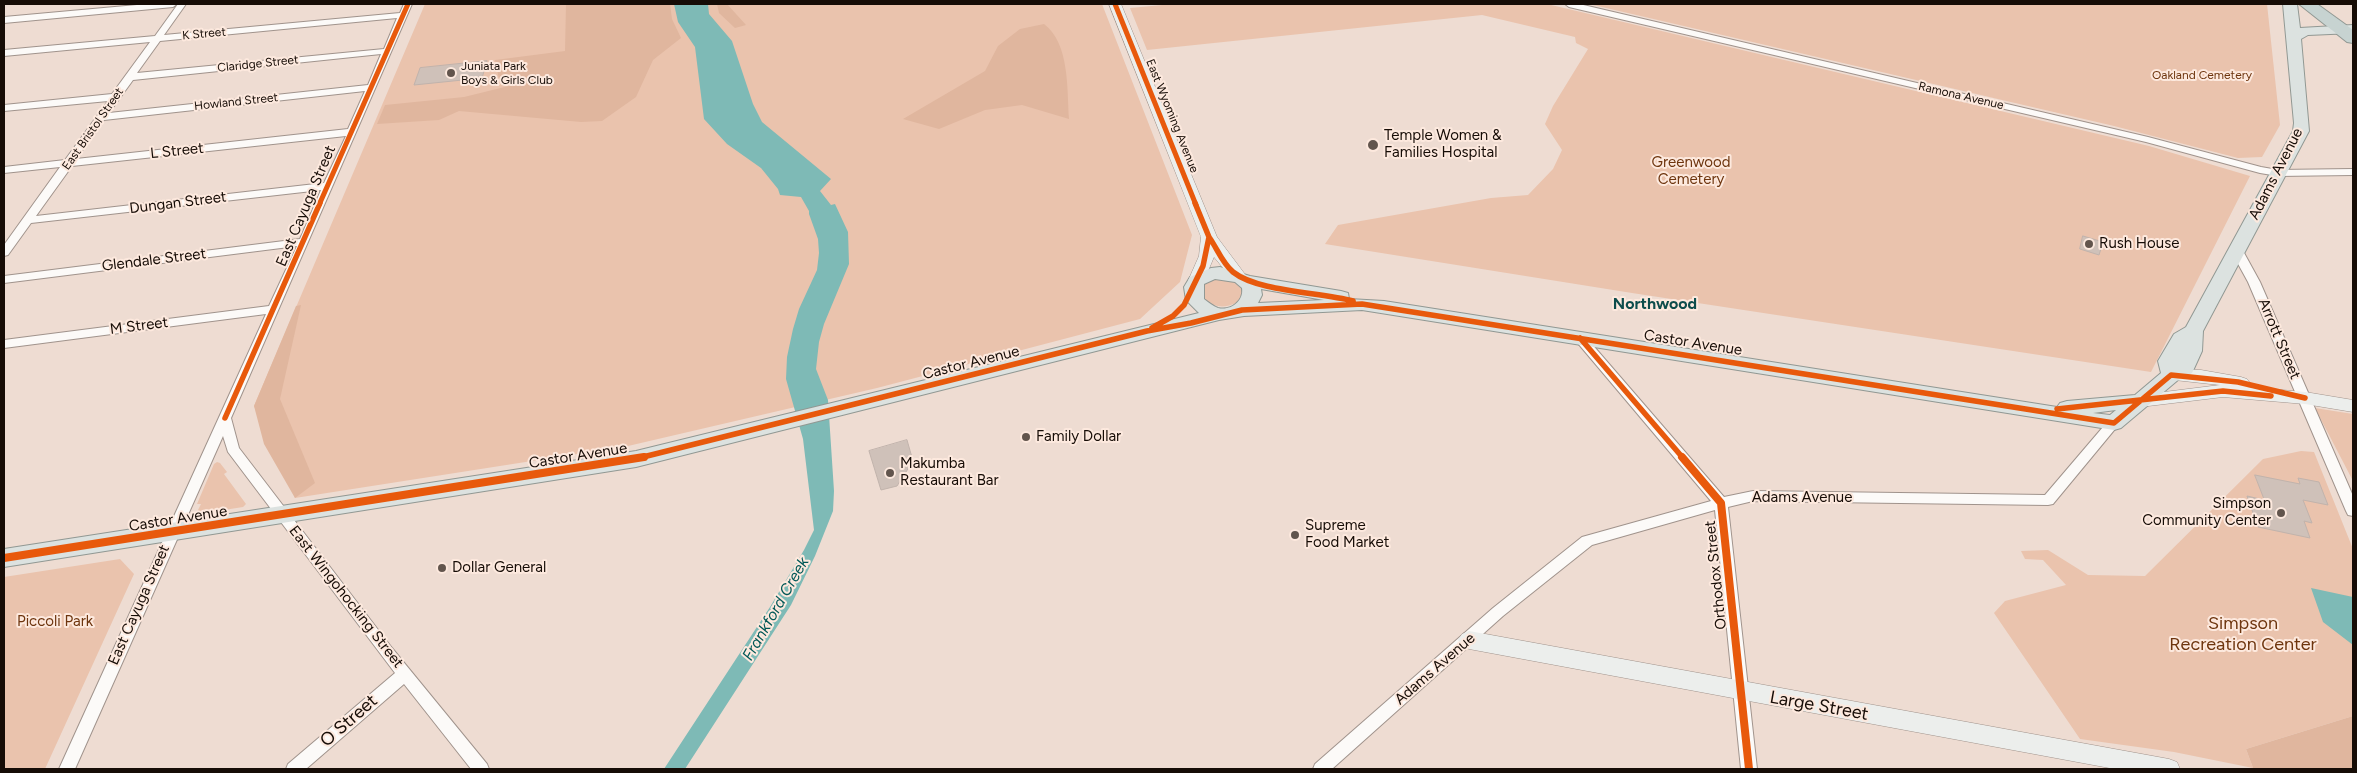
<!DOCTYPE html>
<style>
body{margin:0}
#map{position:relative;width:2357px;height:773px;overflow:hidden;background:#eedcd2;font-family:Figtree,sans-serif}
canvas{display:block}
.frame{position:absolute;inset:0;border:5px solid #160c06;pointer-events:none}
</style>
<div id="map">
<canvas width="2357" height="773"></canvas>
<div class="frame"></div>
</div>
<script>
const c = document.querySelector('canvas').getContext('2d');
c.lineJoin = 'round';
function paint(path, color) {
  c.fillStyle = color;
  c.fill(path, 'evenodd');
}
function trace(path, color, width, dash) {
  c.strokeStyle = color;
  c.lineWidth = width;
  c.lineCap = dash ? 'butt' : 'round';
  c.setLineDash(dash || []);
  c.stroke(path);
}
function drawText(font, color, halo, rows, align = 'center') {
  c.font = font + ' Figtree,sans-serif';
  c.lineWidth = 4;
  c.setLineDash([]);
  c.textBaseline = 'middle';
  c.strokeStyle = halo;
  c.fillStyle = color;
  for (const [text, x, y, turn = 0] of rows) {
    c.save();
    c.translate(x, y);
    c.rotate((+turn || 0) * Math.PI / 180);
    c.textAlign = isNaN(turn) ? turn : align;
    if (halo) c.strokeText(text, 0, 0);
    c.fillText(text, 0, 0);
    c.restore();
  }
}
const green = new Path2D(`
 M425 4H1102L1192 235 1180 282 1140 319 877 388 628 446 295 498 254 406Z
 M1173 4H1547L2149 146 2250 176 2151 372 1632 293 1325 244 1338 225 1491 198 1528 195 1553 169 1562 150 1545 124 1553 106 1588 49 1576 43 1575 37 1482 15 1147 50 1130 8Z
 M1589 4H2267L2280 125 2262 157 2238 158 2114 126Z
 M1219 278 1234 280 1244 288V297C1232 308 1218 310 1204 300L1202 286 1206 282Z
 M2315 408 2353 414V481Z
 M2301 451 2314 452 2353 549V716L2246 749 2253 768 2174 752 2080 739 1994 613 2005 601 2066 585 2043 560 2025 559 2021 551 2048 550 2088 575 2145 576 2263 459Z
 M217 462 220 463 227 472 224 474 246 504 243 507 205 513 197 512 201 504H197L214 464Z
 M120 559 134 574 45 769H4V577Z`);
const forest = new Path2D(`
 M566 4H670L672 19 681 38 653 60 636 97 602 121 581 122 459 111 439 120 377 124 385 105 464 97 521 83 499 79 495 60 565 51Z
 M717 4H727L746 25 735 28 719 13Z
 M1044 24C1070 43 1067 91 1069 119L1022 105 985 110 939 129 903 119 985 71 998 46 1020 29Z
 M301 305 280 399 315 483 295 498 264 444 254 406 296 306Z
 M2353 716V769L2253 768 2246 749Z`);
const water = new Path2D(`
 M674 4H708L709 14 732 41 753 104 762 122 831 179 820 191 831 205 835 204 848 232 849 264 824 324 819 342 816 369 828 400 834 491 833 511 815 556 791 605 685 769H664L770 607 804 550 814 530 803 439 786 379 787 357 793 329 799 309 817 270 819 253 818 239 809 214V211L801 197 780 195 778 189 761 168 727 144 704 119 695 47 678 22Z
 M2311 588 2353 597V645L2323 622Z`);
const building = new Path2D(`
 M487 61 482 78 414 85 420 68Z
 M2083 236 2103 242 2099 255 2080 249Z
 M907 440 913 461 897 486 881 490 869 451Z
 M2255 475 2300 484 2298 478 2319 482 2328 505 2303 500 2312 523 2304 521 2310 538 2258 527 2247 496 2264 500Z`);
const street = new Path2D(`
 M148 4H177L173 7 4 23V17Z
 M178 4H186L164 35 400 13 404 4H412L231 418 239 448 392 648 487 764 489 769H471L404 684 306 769H286L288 764 395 673 228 452 223 436 75 769H59L266 314 4 348V340L269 306 297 246 4 283V276L300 239 321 190 31 223 8 255 4 256V245L60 167 4 173V167L65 160 108 101 4 111V105L112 94 150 42 4 56V50L155 36ZM397 18 384 49 137 73 160 41ZM381 54 368 85 109 113 133 80ZM365 91 348 129 76 159 104 120ZM346 136 324 183 36 216 72 166Z
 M1565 4H1579L2148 137 2261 167 2278 170 2353 169V175L2278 176 2260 173 2146 142 1569 7Z
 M2237 248 2243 251 2260 282 2353 496V516L2348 515 2346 511 2248 282 2231 251Z
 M1580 334 1584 335 1724 497 1753 491 2045 495 2109 420 2114 418 2120 423 2053 504 2048 505 1753 501 1728 507 1757 769H1741L1715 510 1592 545 1503 616 1332 769H1313L1315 764 1493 608 1582 537 1711 501 1576 341 1574 338 1576 335Z`);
const secondary = new Path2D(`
 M1109 4H1121L1217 237 1247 277 1245 280H1233L1214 257 1202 285H1190L1188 281 1199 256 1201 237Z
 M2171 369 2201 370 2241 377 2247 379 2250 383 2247 387 2305 392 2353 400V412L2305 404 2223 397 2140 407 2134 405 2131 401 2134 397 2140 395 2220 385 2165 379 2162 375 2165 371Z
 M1469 631 2169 759 2177 762 2180 769H2115L1469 649 1462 646 1458 640 1462 634Z`);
const primary = new Path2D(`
 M2283 4H2297L2300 28 2353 25V33L2308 35 2301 39 2309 131 2203 331 2202 351 2192 373 2178 380 2121 428 2114 430 1362 310 1244 316 1219 320 636 467 4 567V549L636 451 1199 313 1186 300 1184 287 1190 277 1211 268 1220 267 1250 276 1341 291 1348 293 1349 299 1384 301 2057 407 2060 403 2067 401 2135 395 2161 373 2158 361 2174 334 2186 327 2293 131 2294 123ZM1215 279 1235 282 1242 288C1244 301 1231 311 1218 308 1213 306 1208 302 1204 299V284ZM1261 289 1324 300 1258 303 1262 295ZM2116 410 2110 415 2093 413Z`);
const highway = new Path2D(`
 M2299 4H2317L2353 30V43L2347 42Z`);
const cyclewayFar2 = new Path2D(`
 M1115 4 1196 205
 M319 205 408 4`);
const cyclewayFar1 = new Path2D(`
 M1209 237C1217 248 1222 263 1233 272 1258 292 1321 292 1353 301
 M1152 328 1173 316 1184 305 1203 266 1209 237 1195 203
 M1580 338 1683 458
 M2057 409 2223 391 2271 396
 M225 418 320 203
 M639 458 1147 331 1191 323 1242 310 1362 304 2114 423 2171 375 2238 382 2305 398`);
const cycleway = new Path2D(`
 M1682 457 1721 503 1749 769
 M4 558 644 457`);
const markers = [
 [451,73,5,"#62554d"],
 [1373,145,6,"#62554d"],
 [2089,244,5,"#62554d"],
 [1026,437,5,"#62554d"],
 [890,473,5,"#62554d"],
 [2281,513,5,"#62554d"],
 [1295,535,5,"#62554d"],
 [442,568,5,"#62554d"]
];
const farStreetnames = [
 ["K Street",204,34,-5],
 ["Claridge Street",258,64,-6],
 ["Ramona Avenue",1961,96,13],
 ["Howland Street",236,102,-6],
 ["East Wyoming Avenue",1172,116,68],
 ["East Bristol Street",93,129,-55]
];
const farPoinames = [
 ["Juniata Park",461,66],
 ["Boys & Girls Club",461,80]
];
const farParknames = [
 ["Oakland Cemetery",2202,75]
];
const poiNames = [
 ["Temple Women &",1384,136],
 ["Families Hospital",1384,153],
 ["Rush House",2099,244],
 ["Family Dollar",1036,437],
 ["Makumba",900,464],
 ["Restaurant Bar",900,481],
 ["Simpson",2271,504,"right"],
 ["Community Center",2271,521,"right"],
 ["Supreme",1305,526],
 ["Food Market",1305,543],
 ["Dollar General",452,568]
];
const streetNames = [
 ["L Street",177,151,-6],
 ["Adams Avenue",2276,174,-63],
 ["Dungan Street",178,203,-7],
 ["East Cayuga Street",306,206,-67],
 ["Glendale Street",154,260,-7],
 ["M Street",139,326,-7],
 ["Arrott Street",2279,339,67],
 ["Castor Avenue",1693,343,9],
 ["Castor Avenue",971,363,-14],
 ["Castor Avenue",578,456,-9],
 ["Adams Avenue",1802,498],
 ["Castor Avenue",178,519,-9],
 ["Orthodox Street",1716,575,-96],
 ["East Wingohocking Street",346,597,52],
 ["East Cayuga Street",139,605,-66],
 ["Adams Avenue",1435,669,-41]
];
const parkNames = [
 ["Greenwood",1691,163],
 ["Cemetery",1691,180],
 ["Piccoli Park",55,622]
];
const neighbourhoodNames = [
 ["Northwood",1655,304]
];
const waterNames = [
 ["Frankford Creek",776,609,-60]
];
const nearParknames = [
 ["Simpson",2243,624],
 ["Recreation Center",2243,645]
];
const nearStreetnames = [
 ["Large Street",1819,706,10],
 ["O Street",349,721,-41]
];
paint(green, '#eac3ad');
paint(forest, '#e0b69e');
paint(water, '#7ebab6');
paint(building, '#cfc1b9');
trace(building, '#c1b3ac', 1);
trace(street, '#a0938c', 2);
trace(secondary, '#a0938c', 1);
trace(primary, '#919893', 2);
trace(highway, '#919893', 2);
paint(street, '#fcfaf8');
paint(secondary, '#eceeec');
paint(primary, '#dce2e0');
paint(highway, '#c7d3d1');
trace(cyclewayFar2, '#e8590c', 5);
trace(cyclewayFar1, '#e8590c', 5.5);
trace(cycleway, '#e8590c', 8);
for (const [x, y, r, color] of markers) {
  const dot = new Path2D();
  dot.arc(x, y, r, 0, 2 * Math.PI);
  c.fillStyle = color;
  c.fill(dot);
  trace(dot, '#fde9de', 2);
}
drawText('12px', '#160c06', '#fde9de', farStreetnames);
drawText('12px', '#160c06', '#fde9de', farPoinames, 'left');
drawText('12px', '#6e350e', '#fde9de', farParknames);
drawText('15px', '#160c06', '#fde9de', poiNames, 'left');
drawText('15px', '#160c06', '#fde9de', streetNames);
drawText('15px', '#6e350e', '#fde9de', parkNames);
drawText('bold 16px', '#0e4d4c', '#fde9de', neighbourhoodNames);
drawText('italic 16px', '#005857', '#fde9de', waterNames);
drawText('18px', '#6e350e', '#fde9de', nearParknames);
drawText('18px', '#160c06', '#fde9de', nearStreetnames);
</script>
